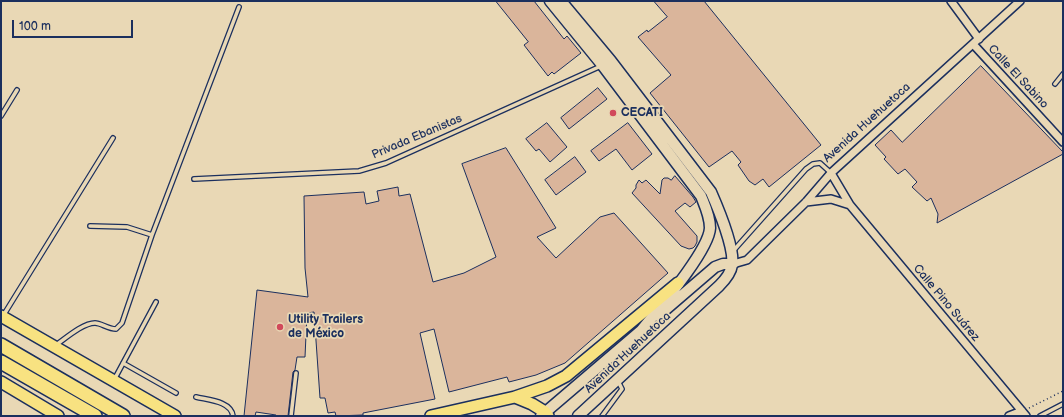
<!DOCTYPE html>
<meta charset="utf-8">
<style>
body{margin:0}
#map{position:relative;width:1064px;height:417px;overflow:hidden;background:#e9d8b5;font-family:"Balsamiq Sans",sans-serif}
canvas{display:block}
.frame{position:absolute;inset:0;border:2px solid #1b2f5e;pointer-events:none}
.scale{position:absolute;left:12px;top:20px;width:121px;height:18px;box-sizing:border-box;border:2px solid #1b2f5e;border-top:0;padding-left:5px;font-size:12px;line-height:14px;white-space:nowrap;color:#1b2f5e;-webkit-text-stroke:3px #e9d8b5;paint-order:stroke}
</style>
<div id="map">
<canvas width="1064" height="417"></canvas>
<div class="frame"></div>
<div class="scale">100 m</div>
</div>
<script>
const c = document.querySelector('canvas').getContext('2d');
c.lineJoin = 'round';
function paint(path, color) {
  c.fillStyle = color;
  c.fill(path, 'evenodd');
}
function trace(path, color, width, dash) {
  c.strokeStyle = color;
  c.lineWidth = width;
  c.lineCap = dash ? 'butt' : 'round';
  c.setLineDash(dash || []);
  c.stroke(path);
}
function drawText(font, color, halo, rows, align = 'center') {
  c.font = font + ' "Balsamiq Sans",sans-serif';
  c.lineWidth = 3.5;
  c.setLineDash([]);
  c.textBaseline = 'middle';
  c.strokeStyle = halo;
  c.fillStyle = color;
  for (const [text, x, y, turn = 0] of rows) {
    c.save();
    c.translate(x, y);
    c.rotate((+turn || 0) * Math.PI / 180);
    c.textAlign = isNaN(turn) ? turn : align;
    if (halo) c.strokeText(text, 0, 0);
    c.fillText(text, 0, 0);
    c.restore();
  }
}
const building = new Path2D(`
 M496 1H534L564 39 567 36 581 53 554 74 552 72 548 76 524 45 528 42Z
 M654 1H704L821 145 769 187 763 179 755 185 749 181 738 165 741 162 732 151 709 167 650 93 671 75 638 37 647 30 648 32 667 17Z
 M981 66 1063 152V154L937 223 938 214 931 198 927 201 912 187 917 182 905 169 898 174 884 159 886 157 875 145 891 130 902 142Z
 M598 88 607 99 569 129 561 118Z
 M547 123 567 147 550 162 539 149 536 151 526 139Z
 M628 123 652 154 632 170 616 149 599 161 591 151Z
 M506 148 556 228 537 237 556 258 600 217 614 213 668 273 565 363 536 375 509 382 507 377 449 392 434 329 420 333 435 399 363 413V415L336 416 335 412 328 413 325 398H320L314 312 307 313 305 357H297L295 370 293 372 288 416H276V415L256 412 255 416H244L257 290 308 297 305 268 304 196 364 192 366 204 379 201 377 191 398 187 399 196 410 194 433 282 464 273 496 257 462 164Z
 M575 157 586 172 556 195 545 180Z
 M675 176 693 197 696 202 690 207 685 203 675 211 697 236V242L695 246 693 248 689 249 681 246 632 193 636 188V185L639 180 642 183 646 180 660 194 662 180 664 178H668L671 180Z`);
const path = new Path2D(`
 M1029 408 1063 391`);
const lane = new Path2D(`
 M1055 84 1063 74
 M1 116 17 90
 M194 179 359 171 386 163 601 66
 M90 226 127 227 152 235
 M734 250 806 169 813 164 820 163 831 173
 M3 316 113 138
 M56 345C66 338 83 323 95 323 101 323 108 329 116 329L122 323 152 235 239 7
 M123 363 176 393
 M114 380 156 302
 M196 397C208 400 231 401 233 416
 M291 416 296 373
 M602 416 622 389 618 381
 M1040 416 1063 404`);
const street = new Path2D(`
 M951 1 979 39
 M973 44 1063 142
 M831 173 850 205 1026 416
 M806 202 831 199 850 205
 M733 264 747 260 806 202 831 173 1020 1
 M1009 416 1022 411`);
const secondary = new Path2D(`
 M550 1 603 66 701 196C705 206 710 216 710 228 709 251 656 312 640 332
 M561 1 611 61 711 192C718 208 735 249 732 265 731 273 725 280 719 286L578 416
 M658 316 715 267 723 264H733
 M541 416 644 328`);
const primary = new Path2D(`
 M1 316 175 416
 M1 382 58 416
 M515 397 547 386 566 376 678 283
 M431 416 515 397 532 404 545 412 548 416`);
const highway = new Path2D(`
 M1 345 123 416
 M1 362 95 416`);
const markers = [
 [613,113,4,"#d1495b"],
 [280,327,4,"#d1495b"]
];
const streetNames = [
 ["Calle El Sabino",1018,77,47],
 ["Avenida Huehuetoca",867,123,-42],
 ["Privada Ebanistas",417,137,-23],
 ["Calle Pino Suárez",946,303,50],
 ["Avenida Huehuetoca",628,353,-43]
];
const poiNames = [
 ["CECATI",621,113],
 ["Utility Trailers",288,320],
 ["de México",288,334]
];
paint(building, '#dab59b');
trace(building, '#1b2f5e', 1);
trace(lane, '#1b2f5e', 6);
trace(street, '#1b2f5e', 10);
trace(secondary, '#1b2f5e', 13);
trace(primary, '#1b2f5e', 14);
trace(highway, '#1b2f5e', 16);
trace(path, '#1b2f5e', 1.5, [1, 3]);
trace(lane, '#e9d8b5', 3.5);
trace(street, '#e9d8b5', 7);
trace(secondary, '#e9d8b5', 10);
trace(primary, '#f8e281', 11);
trace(highway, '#f8e281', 13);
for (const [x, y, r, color] of markers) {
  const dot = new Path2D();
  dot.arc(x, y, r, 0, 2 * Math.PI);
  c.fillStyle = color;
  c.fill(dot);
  trace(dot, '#e9d8b5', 1.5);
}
drawText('12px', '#1b2f5e', '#e9d8b5', streetNames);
drawText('bold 12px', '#1b2f5e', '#e9d8b5', poiNames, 'left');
</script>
